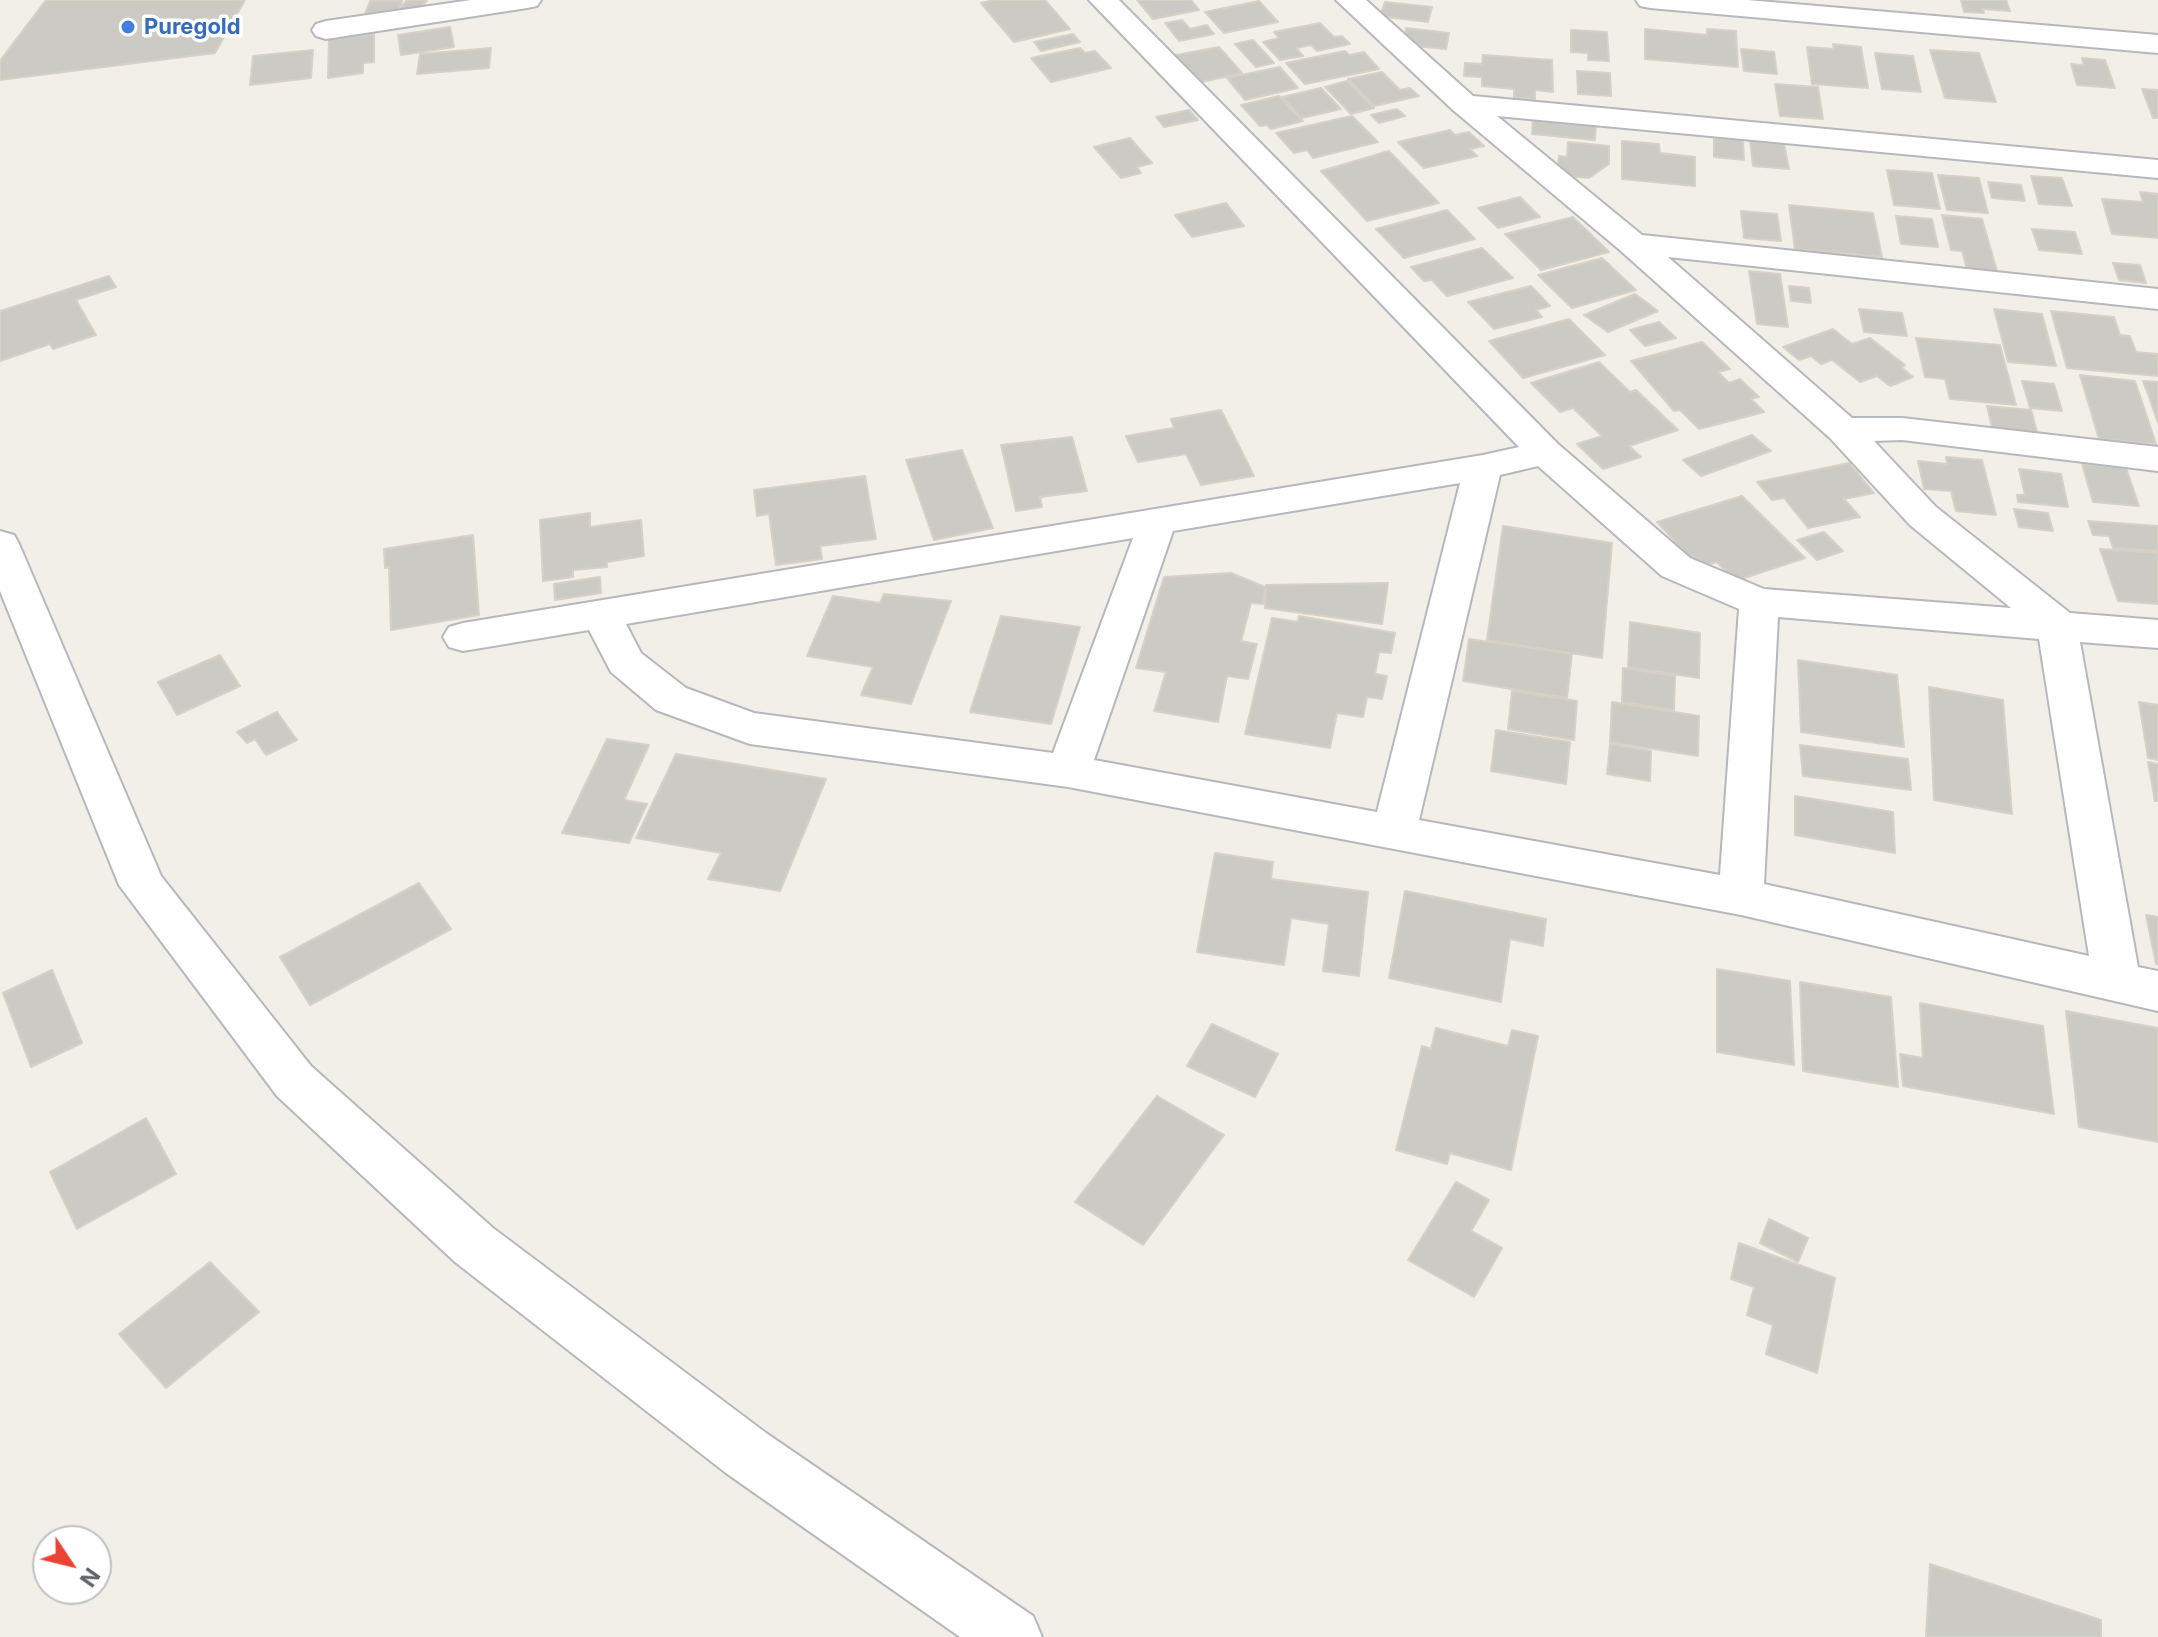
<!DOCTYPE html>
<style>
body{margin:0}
#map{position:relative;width:2158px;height:1637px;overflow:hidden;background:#f1efe8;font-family:Inter,sans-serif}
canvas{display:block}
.north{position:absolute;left:32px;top:1525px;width:80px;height:80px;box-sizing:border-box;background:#fff;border:2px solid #bfc1c3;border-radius:50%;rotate:125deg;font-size:22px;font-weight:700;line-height:32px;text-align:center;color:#5f6368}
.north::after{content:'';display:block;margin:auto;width:28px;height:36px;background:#ea4335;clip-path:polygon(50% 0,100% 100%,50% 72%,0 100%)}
</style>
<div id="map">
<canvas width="2158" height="1637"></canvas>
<div class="north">N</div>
</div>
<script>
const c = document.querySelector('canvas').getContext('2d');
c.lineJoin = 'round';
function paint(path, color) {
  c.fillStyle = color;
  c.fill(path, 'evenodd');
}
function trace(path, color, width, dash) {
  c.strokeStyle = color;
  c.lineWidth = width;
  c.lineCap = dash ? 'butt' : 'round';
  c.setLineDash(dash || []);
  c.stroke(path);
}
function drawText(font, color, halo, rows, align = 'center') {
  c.font = font + ' Inter,sans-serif';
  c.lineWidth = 7;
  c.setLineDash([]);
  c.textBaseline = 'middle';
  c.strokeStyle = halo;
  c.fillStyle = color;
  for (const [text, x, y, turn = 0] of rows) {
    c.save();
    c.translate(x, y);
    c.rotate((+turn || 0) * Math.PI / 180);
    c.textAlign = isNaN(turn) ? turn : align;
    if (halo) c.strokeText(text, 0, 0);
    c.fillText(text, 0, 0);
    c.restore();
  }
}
const building = new Path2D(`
 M46 0H245L215 53 0 80V61Z
 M407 0H427L418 11 399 9Z
 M994 0H1045L1070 29 1014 42 981 3Z
 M1137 0H1191L1199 10 1153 19Z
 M1961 0H2006L2010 11 1983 9 1984 13 1964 12Z
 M370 1H402L397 13 365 14Z
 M1259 1 1278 22 1224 33 1205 12Z
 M1385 2 1432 7 1428 22 1380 16Z
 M1182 20 1190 29 1207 25 1214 34 1179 41 1165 23Z
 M1320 23 1334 37 1342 36 1350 44 1317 51 1311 45 1296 48 1303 56 1280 60 1263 42 1279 38 1274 32Z
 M450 27 454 47 401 55 398 35Z
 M1406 28 1449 33 1446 49 1403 45Z
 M1645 29 1707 35V29L1736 31 1738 67 1645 59Z
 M1571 30 1607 32 1609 61 1588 60V53L1571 52Z
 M374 34V62L363 63V73L328 78 329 39Z
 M1073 34 1080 42 1041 51 1034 42Z
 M1253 40 1274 63 1256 67 1235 44Z
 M1833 44 1861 47 1868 88 1812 84 1807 47 1834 49Z
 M1219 47 1242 73 1193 84 1171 56Z
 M491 48 489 68 417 74 420 54Z
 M1080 48 1085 53 1095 51 1111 68 1051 82 1031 58Z
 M1741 49 1774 52 1777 74 1744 71Z
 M313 50 311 78 250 85 253 56Z
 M1930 50 1979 53 1996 102 1945 98Z
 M1345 51 1349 55 1364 52 1379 69 1305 84 1286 63Z
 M1875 53 1913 56 1921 92 1882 89Z
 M1483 55 1552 60 1553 92 1535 90V99L1514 98V89L1482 86V77L1464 76 1465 63 1482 64Z
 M2082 58 2105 60 2115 88 2077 85 2071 64 2084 65Z
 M1280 67 1298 88 1245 100 1227 78Z
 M1577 71 1610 73 1611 96 1578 94Z
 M1382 72 1400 90 1410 88 1419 96 1374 106 1348 79Z
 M1347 81 1374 108 1351 114 1325 87Z
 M1775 84 1818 87 1823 119 1780 116Z
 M1321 88 1341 109 1302 118 1282 97Z
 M2142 89 2158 90V118H2153Z
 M1279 96 1303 121 1271 129 1267 125 1260 126 1241 105Z
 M1397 109 1405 116 1379 123 1371 115Z
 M1189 110 1198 120 1164 127 1156 117Z
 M1352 116 1378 142 1313 158 1307 150 1294 153 1276 133Z
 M1533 118 1596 124 1595 140 1532 134Z
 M1450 130 1455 135 1469 132 1484 146 1470 149 1477 156 1424 168 1398 142Z
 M1130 138 1152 163 1137 167 1141 173 1121 178 1094 147Z
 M1714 138 1743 140 1744 160 1714 157Z
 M1622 141 1659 144 1660 153 1695 157V186L1622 179Z
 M1750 141 1784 144 1789 169 1753 166Z
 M1568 142 1609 146V164L1589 178 1557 175 1559 156 1567 157Z
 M1389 151 1439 203 1367 221 1321 171Z
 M1887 170 1932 173 1940 209 1894 205Z
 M1938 175 1979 178 1988 213 1947 210Z
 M2031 176 2062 178 2072 206 2039 204Z
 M1988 182 2021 185 2025 201 1992 198Z
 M2140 192 2158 194V238L2112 234 2102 199 2143 202Z
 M1520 197 1540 217 1498 228 1478 208Z
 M1226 203 1244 226 1192 237 1175 215Z
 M1789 205 1873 213 1882 257 1795 249Z
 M1447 210 1475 239 1404 258 1376 229Z
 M1741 211 1777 214 1781 241 1744 238Z
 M1942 215 1982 219 1997 271 1967 269 1962 251 1951 250Z
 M1896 216 1932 219 1938 247 1901 244Z
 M1573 217 1609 252 1541 270 1505 234Z
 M2032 229 2075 232 2082 254 2039 250Z
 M1482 248 1513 278 1447 296 1432 280 1424 281 1411 267Z
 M1602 258 1636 290 1572 308 1538 275Z
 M2113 263 2140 265 2146 283 2119 280Z
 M1749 271 1780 274 1788 327 1757 324Z
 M109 276 116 287 76 300 96 335 53 349 50 344 0 361V311Z
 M1531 286 1550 306 1536 310 1542 317 1494 329 1468 302Z
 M1789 286 1809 288 1811 303 1791 301Z
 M1635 294 1658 311 1608 332 1584 315Z
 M1859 309 1902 313 1907 336 1864 332Z
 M1994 309 2042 314 2056 366 2008 362Z
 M2051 311 2114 317 2120 335 2130 336 2136 352 2158 354V376L2067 368Z
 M1569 319 1605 355 1523 378 1489 341Z
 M1659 322 1676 338 1645 346 1630 330Z
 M1833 329 1852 344 1870 338 1905 365 1901 367 1913 377 1890 386 1877 376 1860 382 1832 360 1821 364 1811 356 1799 360 1783 347Z
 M1916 338 2000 345 2016 405 1950 399 1945 379 1925 377Z
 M1702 342 1730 369 1718 372 1729 383 1740 379 1759 397 1751 399 1764 412 1699 429 1680 410 1674 411 1631 361Z
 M1599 362 1630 392 1636 390 1678 430 1629 446 1641 457 1603 469 1577 444 1602 436 1573 408 1560 412 1531 383Z
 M2080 375 2135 381 2156 444 2099 439Z
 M2022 381 2054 384 2062 411 2030 408Z
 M2143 381 2158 382V423L2148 394Z
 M1987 406 2031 410 2038 436 1993 432Z
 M1221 410 1254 476 1201 485 1186 454 1138 462 1126 436 1174 428 1171 419Z
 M1752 435 1771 451 1701 476 1683 460Z
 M1072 437 1087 491 1040 497 1042 507 1016 511 1001 445Z
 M962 450 993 528 934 540 906 460Z
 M1946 457 1982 460 1996 515 1956 511 1951 491 1924 489 1918 461 1947 464Z
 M1849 463 1874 493 1844 499 1860 517 1808 528 1784 498 1772 500 1757 482Z
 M2082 464 2126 468 2139 506 2093 502Z
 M2019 469 2061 474 2068 507 2018 502 2017 495H2025Z
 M865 476 876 539 820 546 822 559 776 565 769 514 757 516 754 490Z
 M1742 496 1805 558 1735 581 1717 562 1699 567 1657 522Z
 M2014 509 2048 513 2053 531 2019 527Z
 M590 513V527L641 520 644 556 607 562V567L573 570V577L543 581 540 520Z
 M2088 521 2158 526V551L2113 548 2109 536 2093 535Z
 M1503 526 1612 543 1602 658 1487 640Z
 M1824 532 1843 551 1817 560 1797 540Z
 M473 535 479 615 391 630 389 567 385 568 384 549Z
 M2100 549 2158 553V604L2118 601Z
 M1231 573 1265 587 1263 604 1251 603 1241 641 1257 644 1248 679 1227 676 1218 722 1154 711 1166 672 1136 668 1164 577Z
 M600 577 601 593 555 600 554 584Z
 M1388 583 1382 624 1265 608 1266 585Z
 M884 594 951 601 911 704 861 695 873 667 807 656 833 596 880 603Z
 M1001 616 1080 627 1051 724 970 712Z
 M1299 616 1395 633 1391 653 1379 652 1375 674 1387 676 1382 699 1367 697 1363 717 1337 713 1330 748 1245 734 1272 618 1298 622Z
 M1630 622 1700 633 1699 678 1628 667Z
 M1469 639 1572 654 1567 698 1463 681Z
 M220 655 240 686 177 715 158 682Z
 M1798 660 1897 675 1904 747 1801 732Z
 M1623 668 1675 676 1674 710 1622 702Z
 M1929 687 2003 700 2012 814 1934 800Z
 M1512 691 1577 701 1574 740 1508 729Z
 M1612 702 1699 716 1698 756 1610 742Z
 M2139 702 2158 705V760L2148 758Z
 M277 712 297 740 266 755 255 739 247 743 237 732Z
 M1496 730 1570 742 1566 784 1491 771Z
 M607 739 649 745 624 800 647 804 629 843 562 833Z
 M1610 744 1651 751 1650 781 1607 774Z
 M1800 745 1908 759 1911 790 1803 776Z
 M676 754 826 779 780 891 708 879 721 853 636 838Z
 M2148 762 2158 764V801H2155Z
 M1795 796 1893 812 1895 853 1795 835Z
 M1215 853 1273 862 1271 879 1368 892 1359 976 1323 971 1329 924 1291 918 1284 965 1197 952Z
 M419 883 451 929 310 1005 280 957Z
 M1405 891 1546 919 1543 946 1510 939 1501 1002 1389 978Z
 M2146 915 2158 917V964H2156Z
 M1717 969 1790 981 1794 1065 1717 1052Z
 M52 970 82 1043 31 1067 3 993Z
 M1800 982 1891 997 1898 1087 1803 1071Z
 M1920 1003 2043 1026 2054 1114 1903 1086 1900 1054 1923 1058Z
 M2066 1011 2158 1028V1142L2079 1127Z
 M1212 1024 1278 1054 1255 1097 1187 1066Z
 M1436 1028 1508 1046 1512 1030 1538 1036 1511 1170 1450 1153 1447 1164 1396 1150 1422 1046 1431 1049Z
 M1157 1096 1224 1135 1143 1245 1075 1202Z
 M146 1118 176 1174 77 1229 50 1172Z
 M1456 1182 1489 1200 1471 1231 1502 1248 1474 1297 1408 1260Z
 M1769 1219 1808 1238 1798 1262 1760 1243Z
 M1739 1243 1835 1278 1817 1373 1766 1354 1773 1325 1747 1315 1754 1287 1731 1279Z
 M210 1262 259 1312 166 1388 119 1334Z
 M1930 1564 2101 1620V1637H1926Z`);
const minor = new Path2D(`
 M471 0H541L537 6 527 8 326 39 316 36 312 30 316 24 326 21Z
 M1089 0H1119L1558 444 1690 558 1764 589 2011 608 1910 525 1830 438 1621 251 1453 110 1336 0H1366L1473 96 2158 160V178L1497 116 1642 235 2158 289V309L1668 257 1852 418H1902L2158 447V471L1902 440 1874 441 1936 507 2070 613 2158 620V648L2080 642 2138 967 2158 971V1011L1741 915 1068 787 750 744 656 710 611 672 589 630 463 651 449 647 443 637 449 627 463 623 1483 455 1519 447ZM1538 466 1662 576 1739 609 1720 875 1419 820 1500 475ZM1460 483 1377 812 1094 760 1173 531ZM1133 538 1053 753 754 713 686 688 641 653 626 624ZM1778 617 2039 639 2089 956 1764 884Z
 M1636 0H1747L2158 35V53L1650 8 1640 6Z
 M0 531 14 535 19 544 161 876 311 1066 493 1228 766 1433 1033 1616 1042 1637H960L726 1473 455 1262 277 1096 119 885 0 591Z`);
const markers = [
 [128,27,8,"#3f7fe0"]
];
const farShopnames = [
 ["Puregold",144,27]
];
paint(building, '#cccac5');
trace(building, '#d6d1c6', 2);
trace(minor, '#b5b8bc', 4);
paint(minor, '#fff');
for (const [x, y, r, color] of markers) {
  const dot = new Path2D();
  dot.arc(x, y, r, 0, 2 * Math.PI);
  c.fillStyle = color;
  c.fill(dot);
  trace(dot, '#fff', 3);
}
drawText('bold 22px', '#366cbe', '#fff', farShopnames, 'left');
</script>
